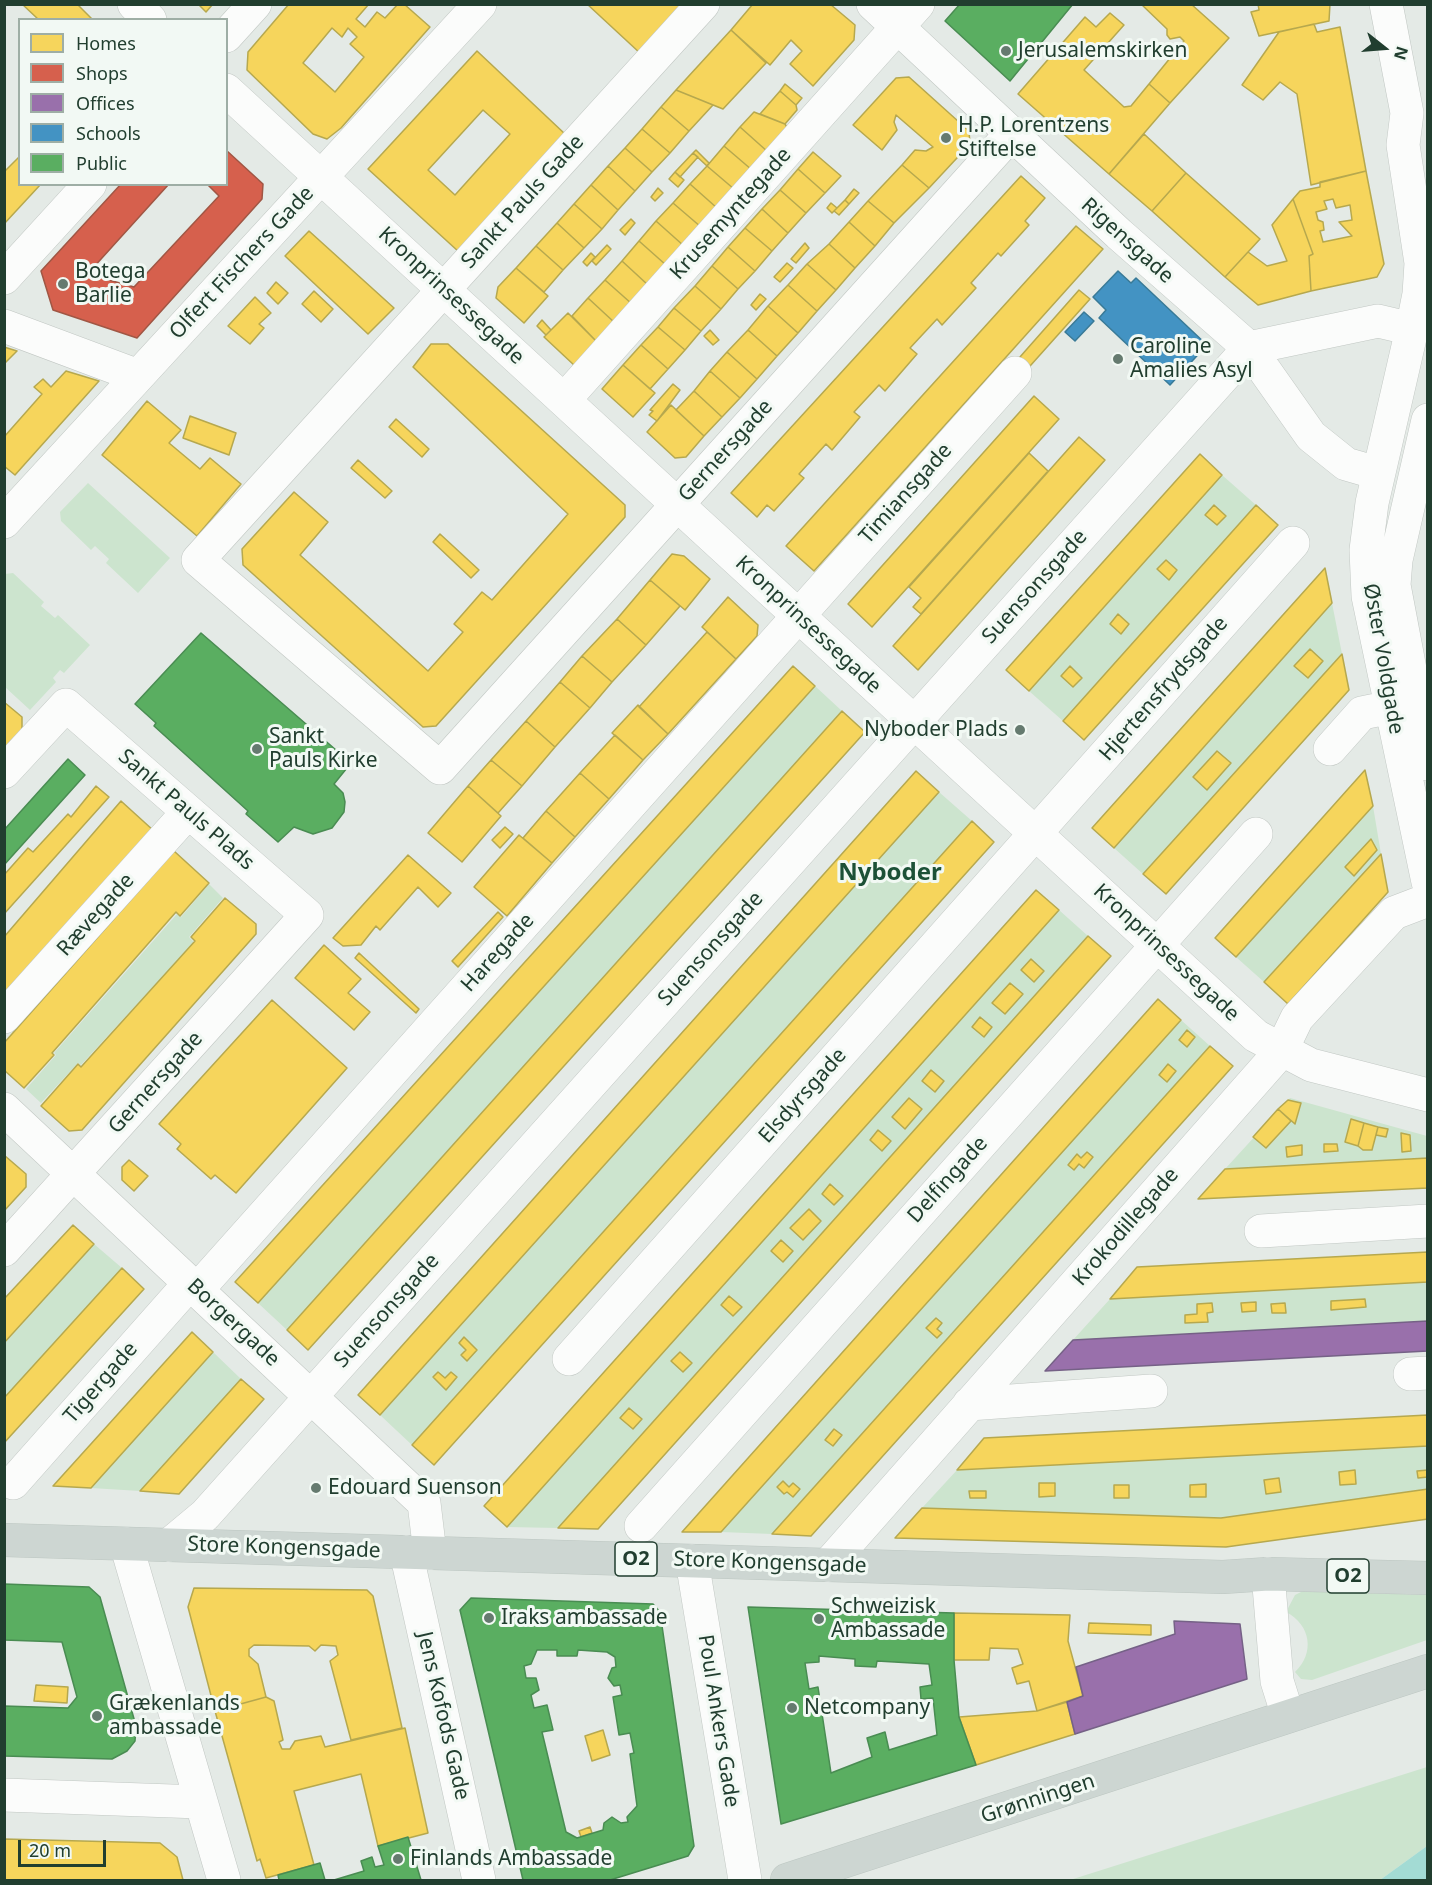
<!DOCTYPE html>
<meta charset="utf-8">
<style>
body{margin:0}
#map{position:relative;width:1432px;height:1885px;overflow:hidden;background:#e4eae6;font-family:"Noto Sans",sans-serif}
canvas{display:block}
.frame{position:absolute;inset:0;border:6px solid #213e2f;pointer-events:none}
.legend{position:absolute;left:18px;top:18px;width:210px;height:168px;box-sizing:border-box;background:#f2f9f4;border:2px solid #9eaea5;margin:0;padding:8px 10px;list-style:none;font-size:18px;color:#213e2f}
.legend li{display:flex;align-items:center;gap:12px;height:30px}
.legend b{width:30px;border:2px solid #9eaea5}
.north{position:absolute;left:1354px;top:18px;width:60px;height:60px;-webkit-text-stroke:4px #f2f9f4;paint-order:stroke;rotate:107deg;font-size:16px;font-weight:700;line-height:24px;text-align:center;color:#213e2f}
.north::after{content:'';display:block;margin:auto;width:21px;height:27px;background:#213e2f;clip-path:polygon(50% 0,100% 100%,50% 72%,0 100%)}
.scale{position:absolute;left:18px;top:1840px;width:88px;height:27px;box-sizing:border-box;border:3px solid #213e2f;border-top:0;padding-left:8px;font-size:18px;line-height:21px;white-space:nowrap;color:#213e2f;-webkit-text-stroke:4px #f2f9f4;paint-order:stroke}
</style>
<div id="map">
<canvas width="1432" height="1885"></canvas>
<div class="frame"></div>
<ul class="legend">
<li><b style="height:16px;background:#f6d55c"></b>Homes</li>
<li><b style="height:16px;background:#d6604d"></b>Shops</li>
<li><b style="height:16px;background:#9970ab"></b>Offices</li>
<li><b style="height:16px;background:#4393c3"></b>Schools</li>
<li><b style="height:16px;background:#5aae61"></b>Public</li>
</ul>
<div class="north">N</div>
<div class="scale">20 m</div>
</div>
<script>
const c = document.querySelector('canvas').getContext('2d');
c.lineJoin = 'round';
function paint(path, color) {
  c.fillStyle = color;
  c.fill(path, 'evenodd');
}
function trace(path, color, width, dash) {
  c.strokeStyle = color;
  c.lineWidth = width;
  c.lineCap = dash ? 'butt' : 'round';
  c.setLineDash(dash || []);
  c.stroke(path);
}
function drawText(font, color, halo, rows, align = 'center') {
  c.font = font + ' "Noto Sans",sans-serif';
  c.lineWidth = 6;
  c.setLineDash([]);
  c.textBaseline = 'middle';
  c.strokeStyle = halo;
  c.fillStyle = color;
  for (const [text, x, y, turn = 0] of rows) {
    c.save();
    c.translate(x, y);
    c.rotate((+turn || 0) * Math.PI / 180);
    c.textAlign = isNaN(turn) ? turn : align;
    if (halo) c.strokeText(text, 0, 0);
    c.fillText(text, 0, 0);
    c.restore();
  }
}
const green = new Path2D(`
 M1222 475 1256 505 1063 721 1029 691Z
 M88 483 170 558 138 593 106 563 109 559 95 546 91 550 61 521 60 512Z
 M13 573 44 602 41 606 55 618 58 615 90 645 64 673 60 670 53 678 56 682 30 710 5 687V574Z
 M1332 603 1342 654 1143 874 1114 848Z
 M815 686 842 711 287 1330 258 1303Z
 M939 792 972 821 412 1445 380 1415Z
 M1373 806 1381 854 1264 982 1236 957Z
 M209 884 223 898 189 937 194 942 81 1065 78 1063 41 1103 26 1089 56 1055 54 1053 177 914 181 917Z
 M1059 910 1088 936 558 1528 507 1527Z
 M1181 1020 1210 1046 772 1534 721 1532Z
 M1290 1098 1427 1136V1158L1225 1169Z
 M94 1244 122 1268 5 1398V1343Z
 M1427 1282V1321L1073 1340 1110 1299Z
 M213 1352 241 1379 140 1491 91 1488Z
 M1427 1446V1489L1221 1518 922 1508 957 1470Z
 M1303 1591 1427 1595V1640L1312 1680 1301 1679 1295 1672C1315 1653 1311 1625 1286 1612L1295 1595Z
 M1427 1767V1846L1380 1880H1070Z`);
const water = new Path2D(`
 M1427 1846V1880H1380Z`);
const homes = new Path2D(`
 M22 4H77L93 20H39Z
 M198 4H213L206 12Z
 M289 4H369L356 19 365 27 377 12 385 18 398 4H404L430 27 341 128 327 139 313 134 247 70 248 52ZM332 28 342 37 348 28 357 37 350 44 364 57 335 92 303 63Z
 M587 4H685L641 54Z
 M753 4H830L855 25 854 40 813 86 790 64 802 51 791 40 770 65 731 30Z
 M1141 4H1191L1229 38 1170 103 1149 84 1184 41 1180 37 1170 39 1167 35V29Z
 M1258 4H1330L1329 21 1259 36 1251 12 1259 10Z
 M1110 13 1124 25 1084 70 1124 107 1131 106 1149 84 1170 103 1109 174 1018 94 1085 17 1096 27Z
 M1314 24 1317 32 1340 27 1366 171 1311 185 1297 94 1280 82 1263 100 1242 85 1279 32Z
 M731 30 766 63 723 109 676 90Z
 M477 51 565 134 459 252 368 169ZM483 110 510 134 455 195 428 170Z
 M909 77 969 131 970 144 929 188 902 165 915 150 926 151 933 147 896 115 894 122 897 130 882 150 853 125 896 78Z
 M785 84 802 98 796 105 780 91Z
 M676 90 713 105 689 131 661 107Z
 M780 91 796 105 797 110 785 124 760 114Z
 M661 107 689 131 670 153 642 129Z
 M754 112 785 124 788 129 768 152 740 127Z
 M740 127 768 152 752 170 724 146Z
 M642 129 670 153 652 172 625 148Z
 M1144 134 1186 173 1152 211 1109 174Z
 M724 146 752 170 734 189 707 166Z
 M625 148 652 172 635 191 608 166Z
 M696 150 709 163 707 166 693 153Z
 M813 152 841 176 825 193 798 169Z
 M693 153 698 157 680 177 675 172Z
 M20 156V184H41L4 224V172Z
 M902 165 929 188 894 223 868 201Z
 M608 166 635 191 618 210 591 185Z
 M707 166 734 189 717 208 690 184Z
 M798 169 825 193 806 213 780 190Z
 M1366 171 1384 264 1377 277 1311 291 1309 256 1313 254 1293 199 1300 191 1320 187V182ZM1333 199 1336 208 1350 205 1352 220 1339 222 1352 236 1323 242 1320 231 1324 230 1323 222 1318 220 1316 212 1327 209 1324 201Z
 M675 172 684 180 678 187 669 179Z
 M1186 173 1260 239 1225 277 1152 211Z
 M1021 176 1045 198 1025 221 1029 225 1001 256 998 253 971 283 976 288 942 325 937 319 910 348 917 354 885 391 879 385 854 412 860 417 832 450 826 444 799 474 804 478 774 511 767 505 757 517 731 493Z
 M690 184 717 208 701 227 673 203Z
 M591 185 618 210 602 229 574 204Z
 M658 188 663 193 655 201 651 197Z
 M854 189 859 193 849 204 845 200Z
 M780 190 806 213 788 233 762 209Z
 M1293 199 1313 254 1309 256 1311 291 1258 305 1225 277 1248 252 1267 266 1287 261 1272 225Z
 M845 200 849 204 839 215 834 211Z
 M868 201 894 223 875 246 849 222Z
 M673 203 701 227 684 246 656 221Z
 M831 203 837 208 832 213 827 208Z
 M574 204 602 229 584 248 557 223Z
 M762 209 788 233 772 251 745 228Z
 M631 219 635 223 625 235 620 230Z
 M656 221 684 246 666 265 639 241Z
 M849 222 875 246 855 268 829 244Z
 M557 223 584 248 563 270 536 246Z
 M1076 226 1103 249 814 571 786 546Z
 M745 228 772 251 755 271 728 247Z
 M309 231 394 308 368 334 285 256Z
 M639 241 666 265 648 285 622 261Z
 M805 243 809 248 796 263 791 259Z
 M829 244 855 268 836 290 807 264Z
 M607 245 611 249 596 265 592 261Z
 M536 246 563 270 544 292 516 268Z
 M728 247 755 271 738 289 712 266Z
 M591 253 595 257 587 266 583 262Z
 M622 261 648 285 632 304 605 280Z
 M787 263 793 268 780 282 774 277Z
 M807 264 836 290 817 311 788 285Z
 M712 266 738 289 721 309 695 286Z
 M516 268 548 296 524 323 496 298 498 287Z
 M605 280 632 304 615 323 588 298Z
 M276 282 288 293 278 304 267 293Z
 M788 285 817 311 798 333 768 306Z
 M695 286 721 309 701 331 674 308Z
 M1079 290 1090 299 1022 375 1012 366Z
 M314 291 333 309 321 322 302 304Z
 M760 294 766 299 756 310 751 305Z
 M255 297 271 313 259 324 264 328 250 344 228 326Z
 M588 298 615 323 597 342 572 316Z
 M768 306 798 333 777 356 748 330Z
 M674 308 701 331 685 350 658 327Z
 M568 313 597 342 575 366 544 337Z
 M542 320 551 330 546 335 537 326Z
 M658 327 685 350 668 369 641 345Z
 M710 330 719 340 713 345 704 336Z
 M748 330 777 356 757 379 727 352Z
 M431 344H448L625 505V517L436 726 423 727 243 565 242 549 294 492 328 522 300 555 428 671 463 632 454 624 482 592 492 600 568 514 413 367Z
 M641 345 668 369 650 389 623 365Z
 M4 347 17 351 4 364Z
 M727 352 757 379 740 398 710 371Z
 M623 365 655 393 633 417 602 389Z
 M66 371 99 381 15 475 4 466V437L42 394 34 387 43 379 51 387Z
 M710 371 740 398 722 417 694 391Z
 M673 384 680 390 657 421 649 415 653 411 650 410Z
 M694 391 722 417 704 436 676 410Z
 M1034 396 1059 419 872 627 848 604Z
 M147 401 181 430 169 443 200 469 210 458 241 484 197 536 102 455Z
 M671 405 704 436 686 457 675 458 647 432Z
 M190 416 236 433 229 455 183 438Z
 M396 419 429 449 422 457 389 427Z
 M1079 437 1105 460 918 670 893 646Z
 M1029 453 1048 471 921 614 913 607 921 598 909 587Z
 M1200 454 1222 475 1029 691 1006 670Z
 M358 460 392 491 385 498 351 468Z
 M1214 505 1226 516 1217 525 1205 515Z
 M1256 505 1278 525 1084 740 1063 721Z
 M440 534 479 570 471 578 433 542Z
 M672 554 684 556 710 579 685 610 650 580Z
 M1166 560 1177 570 1169 580 1157 569Z
 M1325 568 1332 603 1114 848 1092 828Z
 M650 580 680 606 646 645 617 619Z
 M728 597 758 625 757 636 736 659 702 627Z
 M1118 614 1129 624 1121 634 1110 624Z
 M617 619 646 645 612 682 582 656Z
 M707 632 736 659 668 734 639 707Z
 M1310 649 1323 661 1308 678 1294 666Z
 M1342 654 1349 690 1166 894 1143 874Z
 M582 656 612 682 590 708 560 682Z
 M793 666 815 686 258 1303 235 1282Z
 M1070 666 1082 678 1073 687 1061 676Z
 M560 682 590 708 555 747 526 721Z
 M4 702 22 717V730L4 749Z
 M638 705 668 734 643 760 612 733Z
 M842 711 865 732 308 1350 287 1330Z
 M526 721 555 747 522 786 491 760Z
 M615 735 643 760 609 799 580 773Z
 M1217 751 1231 763 1207 790 1193 777Z
 M491 760 522 786 498 813 468 786Z
 M1365 770 1373 806 1236 957 1215 938Z
 M916 771 939 792 380 1415 358 1395Z
 M580 773 609 799 575 837 546 811Z
 M96 786 109 797 4 914V875L28 848 33 852 68 814 71 817Z
 M468 786 501 816 462 862 428 833Z
 M121 801 154 831 4 998V937Z
 M546 811 575 837 552 863 523 838Z
 M972 821 994 842 434 1465 412 1445Z
 M505 827 513 834 500 848 492 840Z
 M519 835 552 863 507 916 474 887Z
 M1371 839 1377 850 1354 876 1345 867Z
 M174 851 209 883 180 916 176 912 52 1053 54 1055 24 1088 4 1070V1043Z
 M1381 854 1388 892 1288 1004 1264 982Z
 M408 855 451 893 438 907 418 887 380 930 376 926 361 945 343 946 333 938Z
 M1036 890 1059 910 507 1527 484 1506Z
 M225 898 256 924V934L82 1130 69 1131 41 1106 78 1064 81 1067 195 941 191 937Z
 M498 912 503 917 458 967 452 961Z
 M1088 936 1111 956 598 1529 558 1528Z
 M324 945 361 979 348 993 370 1012 354 1030 295 978Z
 M359 953 419 1009 416 1013 355 958Z
 M1031 959 1044 971 1034 982 1021 970Z
 M1010 983 1023 994 1005 1014 992 1003Z
 M1158 999 1181 1020 721 1532H682Z
 M272 1000 347 1068 236 1193 215 1175 211 1179 177 1149 181 1144 159 1124Z
 M980 1017 992 1027 984 1037 972 1027Z
 M1187 1030 1195 1037 1187 1047 1179 1040Z
 M1210 1046 1233 1066 811 1536 772 1534Z
 M1168 1064 1176 1071 1167 1082 1159 1075Z
 M931 1070 944 1081 935 1092 922 1081Z
 M909 1098 922 1109 905 1129 892 1117Z
 M1288 1100 1301 1103 1295 1124 1278 1109Z
 M1278 1109 1291 1121 1266 1148 1253 1137Z
 M1351 1119 1364 1123 1358 1146 1345 1142Z
 M1364 1123 1378 1127 1372 1150H1363L1358 1146Z
 M1378 1127 1388 1129 1386 1137 1376 1135Z
 M878 1130 891 1141 882 1151 870 1140Z
 M1401 1133 1410 1135 1411 1151 1402 1152Z
 M1324 1144H1337L1338 1151 1324 1152Z
 M1302 1145V1155L1287 1157 1286 1147Z
 M1087 1152 1093 1157 1084 1168 1079 1164 1074 1170 1068 1165 1077 1154 1081 1158Z
 M4 1155 26 1174V1187L4 1211Z
 M1428 1158V1188L1198 1199 1225 1169Z
 M129 1160 148 1176 134 1191 122 1180V1167Z
 M830 1184 843 1196 834 1205 822 1194Z
 M809 1209 821 1221 803 1240 790 1228Z
 M73 1225 94 1244 4 1343V1299Z
 M781 1240 793 1251 783 1262 771 1251Z
 M1428 1252V1282L1110 1299 1137 1267Z
 M122 1268 144 1289 4 1443V1398Z
 M729 1296 742 1307 733 1316 721 1305Z
 M1365 1299 1366 1307 1331 1310V1301Z
 M1256 1302V1311L1242 1312 1241 1303Z
 M1212 1303 1213 1312 1207 1313 1208 1322 1185 1323V1315L1197 1314V1304Z
 M1285 1303 1286 1313H1272L1271 1304Z
 M936 1318 942 1323 937 1329 942 1333 937 1338 926 1328Z
 M192 1332 213 1352 91 1488 53 1486Z
 M464 1337 477 1350 467 1361 461 1355 466 1350 459 1343Z
 M680 1352 692 1363 683 1372 671 1361Z
 M438 1372 445 1378 451 1372 457 1377 446 1390 433 1377Z
 M241 1379 264 1399 179 1494 140 1491Z
 M629 1408 642 1419 633 1429 620 1418Z
 M1428 1415V1446L957 1470 984 1438Z
 M834 1429 842 1435 833 1446 825 1440Z
 M1355 1470 1356 1484 1340 1485 1339 1472Z
 M1428 1470V1477L1418 1478 1417 1471Z
 M1279 1478 1281 1492 1266 1494 1264 1480Z
 M783 1481 789 1487 793 1483 800 1489 793 1497 787 1492 784 1494 777 1487Z
 M1039 1483H1055V1496L1039 1497Z
 M1206 1484V1497H1190V1485Z
 M1114 1485H1129V1498H1114Z
 M1428 1489V1519L1226 1547 895 1538 922 1508 1221 1518Z
 M969 1491H986V1498H970Z
 M194 1588 367 1590 373 1596 402 1728 351 1740 330 1661 338 1655 336 1646 321 1645 315 1651 309 1646 254 1645 249 1649V1656L258 1664 266 1697 215 1711 188 1607Z
 M954 1613 1070 1615 1068 1641 1083 1696 1037 1711 1029 1681 1017 1684 1012 1668 1023 1664 1018 1649 990 1648 989 1660H954Z
 M1089 1623 1151 1625V1635L1088 1633Z
 M36 1685 68 1687 67 1703 34 1701Z
 M266 1697 274 1701 283 1740 279 1742 282 1749H290L295 1741 321 1736 325 1747 405 1728 428 1833 378 1846 361 1774 294 1791 314 1865 266 1878 260 1859 257 1861 215 1711Z
 M1067 1702 1075 1734 976 1765 959 1717 1037 1711Z
 M603 1730 610 1755 592 1761 585 1736Z
 M590 1827 592 1833 581 1837 579 1831Z
 M4 1839 160 1843 177 1857 183 1880H4Z`);
const shops = new Path2D(`
 M226 150 263 184 262 199 137 338 53 310 41 271 121 184H169L92 269 91 275 134 287 219 196 207 184H226Z`);
const offices = new Path2D(`
 M1428 1321V1351L1045 1371 1073 1340Z
 M1174 1621 1240 1624 1247 1679 1075 1734 1067 1702 1083 1696 1076 1667 1175 1634Z`);
const schools = new Path2D(`
 M1118 271 1131 283 1136 278 1207 345 1170 385 1099 318 1106 310 1093 297Z
 M1084 312 1094 321 1075 341 1065 332Z`);
const public = new Path2D(`
 M960 4H1073L1010 81 945 21Z
 M201 633 351 763 334 784 343 793 345 802 344 812 332 828 313 834 294 827 278 842 246 814 248 811 154 726 156 723 135 704Z
 M68 759 85 775 4 865V830Z
 M4 1584 89 1587 100 1597 136 1726 135 1741 127 1751 112 1759 4 1756V1706L68 1708 77 1697 62 1642 4 1640Z
 M471 1598 653 1604 660 1612 694 1846 688 1856 610 1880H523L460 1610ZM537 1650H557V1656H577L578 1650 607 1652 615 1657 616 1667 612 1668 608 1678 614 1686 620 1685 622 1695 613 1697 619 1735 630 1733 634 1753 630 1754 637 1806 627 1817 628 1822 621 1823 612 1817 604 1823 603 1830 577 1838 566 1832 542 1732 553 1730 547 1705 534 1708 531 1695 539 1690 536 1678H526L524 1666 531 1664Z
 M748 1607 954 1613V1660L959 1717 976 1765 781 1824ZM819 1656 855 1659V1666L876 1667 877 1661 929 1664 932 1685 920 1687 921 1699 933 1698 937 1735 889 1750 885 1732 867 1738 872 1757 831 1773 818 1687 809 1689 805 1663 819 1662Z
 M408 1837 421 1880H334L364 1871 361 1861 372 1857 375 1867 384 1865 378 1846Z
 M320 1863 325 1880H279L278 1875Z`);
const minor = new Path2D(`
 M134 4 150 20
 M703 4 198 560 440 768 1011 134
 M873 4 1119 234 1249 348 1311 436 1346 464 1377 473
 M1386 4 1407 113 1403 145 1421 263 1419 294 1412 329 1372 503 1366 550 1368 596 1428 882
 M226 36 255 4
 M226 90 1256 1036 1311 1065 1428 1095
 M4 278 90 184
 M4 326 138 376
 M564 400 918 4
 M1428 420 1396 560 1394 585 1428 764
 M4 522 480 4
 M1330 749 1362 713 1391 707
 M4 772 66 705 307 915 4 1250
 M4 1017 188 812
 M4 1109 424 1503 430 1553
 M1261 1231 1428 1221
 M197 1290 1015 373
 M569 1359 1293 543
 M1410 1374 1428 1373
 M969 1404 1151 1391
 M13 1483 190 1283
 M641 1526 1256 834
 M126 1544 224 1880
 M169 1545 205 1515 1249 348 1378 321 1412 329
 M406 1552 479 1880
 M692 1561 745 1880
 M828 1565 1281 1051 1297 1018 1394 913 1428 900
 M1268 1574 1277 1681 1288 1716
 M4 1795 200 1802`);
const major = new Path2D(`
 M4 1540 1223 1577 1268 1574 1428 1578
 M787 1880 1428 1671`);
const markers = [
 [1006,51,6,"#657a6f"],
 [946,138,6,"#657a6f"],
 [63,284,6,"#657a6f"],
 [1118,359,6,"#657a6f"],
 [1020,730,6,"#657a6f"],
 [257,749,6,"#657a6f"],
 [316,1488,6,"#657a6f"],
 [489,1618,6,"#657a6f"],
 [819,1619,6,"#657a6f"],
 [792,1708,6,"#657a6f"],
 [97,1716,6,"#657a6f"],
 [398,1859,6,"#657a6f"]
];
const shields = [
 [636,1559,42],
 [1348,1576,42]
];
const shieldNames = [
 ["O2",636,1559],
 ["O2",1348,1576]
];
const poiNames = [
 ["Jerusalemskirken",1018,51],
 ["H.P. Lorentzens",958,126],
 ["Stiftelse",958,150],
 ["Botega",75,272],
 ["Barlie",75,296],
 ["Caroline",1130,347],
 ["Amalies Asyl",1130,371],
 ["Nyboder Plads",1008,730,"right"],
 ["Sankt",269,737],
 ["Pauls Kirke",269,761],
 ["Edouard Suenson",328,1488],
 ["Schweizisk",831,1607],
 ["Ambassade",831,1631],
 ["Iraks ambassade",501,1618],
 ["Grækenlands",109,1704],
 ["ambassade",109,1728],
 ["Netcompany",804,1708],
 ["Finlands Ambassade",410,1859]
];
const streetNames = [
 ["Sankt Pauls Gade",523,202,-48],
 ["Krusemyntegade",731,214,-48],
 ["Rigensgade",1127,241,42],
 ["Olfert Fischers Gade",242,263,-47],
 ["Kronprinsessegade",451,296,43],
 ["Gernersgade",726,451,-48],
 ["Timiansgade",906,494,-48],
 ["Suensonsgade",1035,587,-48],
 ["Kronprinsessegade",808,625,43],
 ["Øster Voldgade",1383,659,80],
 ["Hjertensfrydsgade",1164,689,-49],
 ["Sankt Pauls Plads",186,810,41],
 ["Rævegade",96,915,-48],
 ["Suensonsgade",711,949,-48],
 ["Haregade",498,953,-48],
 ["Kronprinsessegade",1166,953,43],
 ["Gernersgade",156,1083,-48],
 ["Elsdyrsgade",803,1096,-48],
 ["Delfingade",948,1180,-48],
 ["Krokodillegade",1126,1227,-49],
 ["Suensonsgade",387,1311,-48],
 ["Borgergade",233,1323,43],
 ["Tigergade",101,1383,-49],
 ["Store Kongensgade",284,1548,2],
 ["Store Kongensgade",770,1563,2],
 ["Jens Kofods Gade",443,1716,77],
 ["Poul Ankers Gade",718,1721,81],
 ["Grønningen",1038,1799,-18]
];
const quarterNames = [
 ["Nyboder",890,873]
];
paint(green, '#cce4ce');
paint(water, '#a3dbd4');
paint(homes, '#f6d55c');
trace(homes, '#b6a84e', 1.5);
paint(shops, '#d6604d');
trace(shops, '#a05644', 1.5);
paint(offices, '#9970ab');
trace(offices, '#756186', 1.5);
paint(schools, '#4393c3');
trace(schools, '#397a97', 1.5);
paint(public, '#5aae61');
trace(public, '#498c52', 1.5);
trace(minor, '#c1c7c3', 34);
trace(major, '#bcc6c1', 34);
trace(minor, '#fbfcfb', 33);
trace(major, '#cdd6d2', 33);
for (const [x, y, r, color] of markers) {
  const dot = new Path2D();
  dot.arc(x, y, r, 0, 2 * Math.PI);
  c.fillStyle = color;
  c.fill(dot);
  trace(dot, '#f2f9f4', 2);
}
for (const [x, y, w] of shields) {
  const box = new Path2D();
  box.roundRect(x - w / 2, y - 17, w, 34, 4.5);
  c.fillStyle = '#f2f9f4';
  c.fill(box);
  trace(box, '#213e2f', 1.5);
}
drawText('bold 20px', '#213e2f', null, shieldNames);
drawText('21px', '#213e2f', '#f2f9f4', poiNames, 'left');
drawText('21px', '#213e2f', '#f2f9f4', streetNames);
drawText('bold 24px', '#1c5137', '#f2f9f4', quarterNames);
</script>
